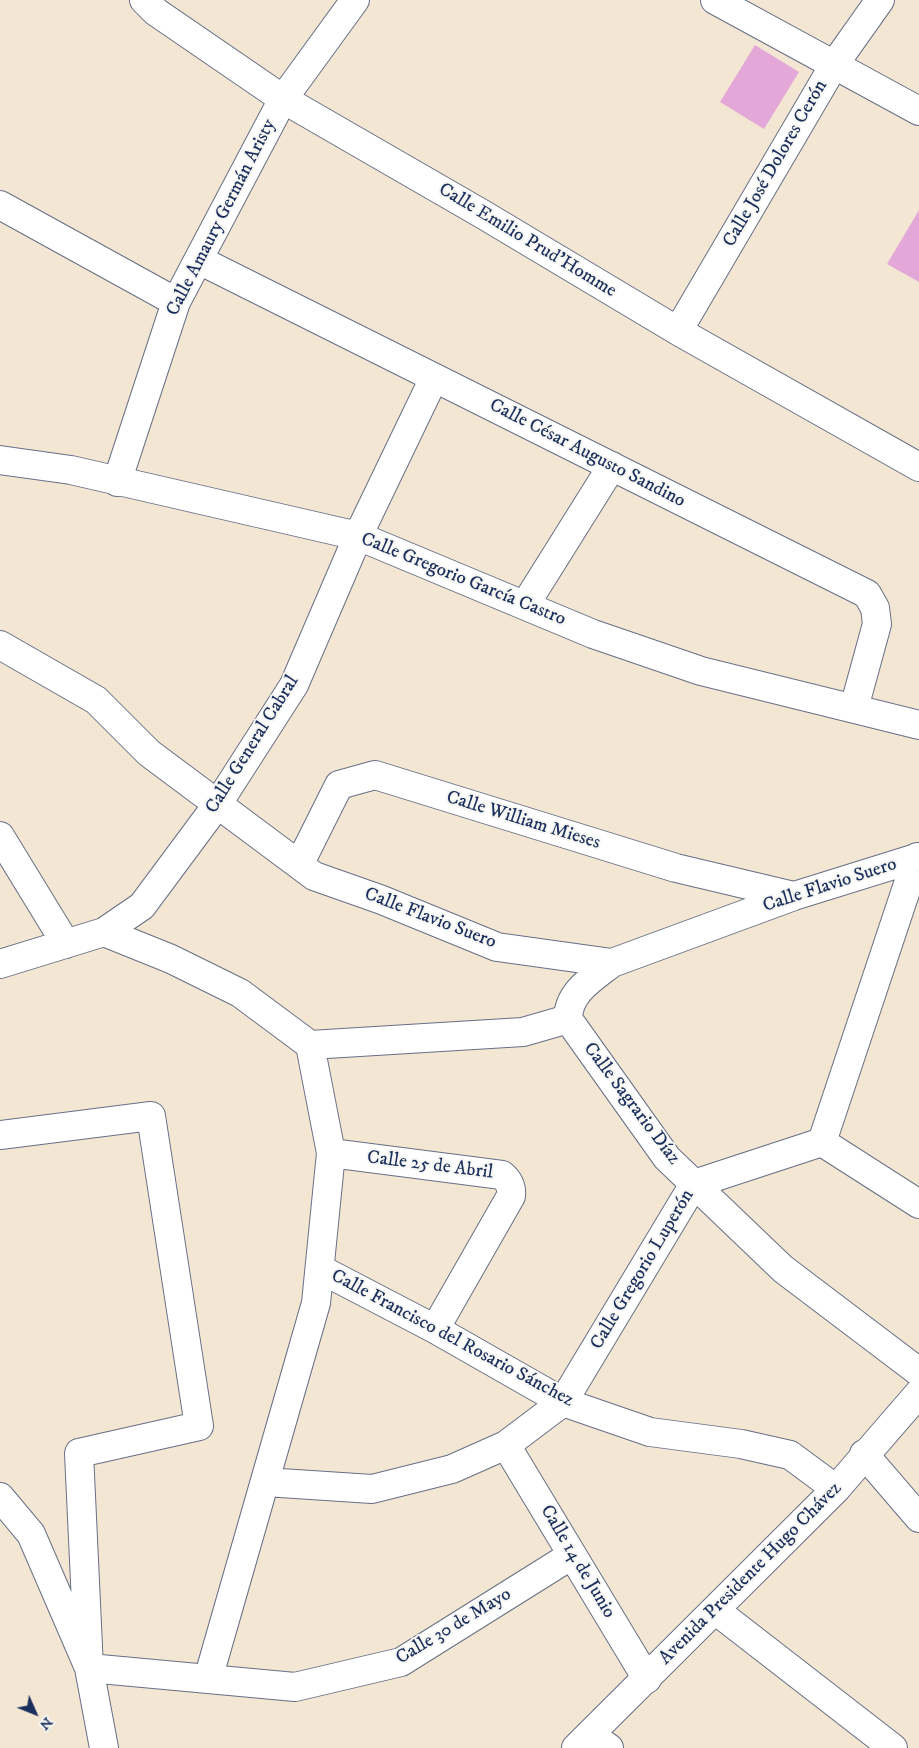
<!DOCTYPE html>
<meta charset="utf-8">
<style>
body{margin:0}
#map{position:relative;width:919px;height:1748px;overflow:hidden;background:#f3e6d2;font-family:"IM FELL DW Pica",serif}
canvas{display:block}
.north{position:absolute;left:10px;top:1688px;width:50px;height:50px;-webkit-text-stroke:4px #f6f6f2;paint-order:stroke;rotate:134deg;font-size:14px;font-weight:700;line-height:20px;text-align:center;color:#1b2f5e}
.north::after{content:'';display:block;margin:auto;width:18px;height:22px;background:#1b2f5e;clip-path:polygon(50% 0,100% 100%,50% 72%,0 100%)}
</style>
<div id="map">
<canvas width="919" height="1748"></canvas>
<div class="north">N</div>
</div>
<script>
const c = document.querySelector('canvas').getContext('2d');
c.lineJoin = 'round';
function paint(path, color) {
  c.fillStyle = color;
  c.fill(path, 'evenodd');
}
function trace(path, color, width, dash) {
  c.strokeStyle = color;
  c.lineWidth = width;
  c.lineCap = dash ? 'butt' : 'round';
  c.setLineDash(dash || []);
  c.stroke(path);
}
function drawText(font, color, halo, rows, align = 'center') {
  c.font = font + ' "IM FELL DW Pica",serif';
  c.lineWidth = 4;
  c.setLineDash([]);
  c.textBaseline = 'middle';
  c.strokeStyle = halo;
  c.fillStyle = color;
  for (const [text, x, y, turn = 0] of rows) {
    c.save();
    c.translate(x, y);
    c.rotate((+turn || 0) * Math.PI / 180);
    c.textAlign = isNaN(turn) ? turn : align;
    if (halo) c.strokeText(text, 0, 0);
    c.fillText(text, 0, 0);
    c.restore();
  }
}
const building = new Path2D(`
 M755 45 799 72 764 129 720 102Z
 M919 210V282L887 264Z`);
const minor = new Path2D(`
 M144 0 156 12 283 99 484 215 678 331 919 467
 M715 0 919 111
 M0 205 176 302
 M199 260 867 594 875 608 877 624 854 708
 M678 331 834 65 880 0
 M0 460 71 470 358 536 593 634 701 671 919 725
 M117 482 176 302 283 99 355 0
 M525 605 612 466
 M0 645 96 700 149 753 314 876 382 900 497 947 612 963 794 896 919 857
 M0 836 66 944
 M299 865 339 785 375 775 676 868 794 896
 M104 932 171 959 240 993 310 1045 331 1153 316 1303 208 1679
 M0 964 104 932 142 906 217 805 294 685 358 536 434 378
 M568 1019C568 992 593 978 612 963
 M310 1045 523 1032 568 1019 667 1158 783 1269 919 1372
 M0 1135 151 1116 199 1426 79 1453 89 1668 295 1687 401 1662 572 1555
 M822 1142 919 1204
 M331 1153 502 1175C509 1181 512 1187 511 1196L435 1329
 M320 1269 435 1329 563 1402 650 1432 741 1444 790 1455 836 1489
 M506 1445 647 1679
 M864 1454 919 1518
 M265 1482 372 1489 452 1469 506 1445 563 1402 694 1184 822 1142 917 857
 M0 1497 31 1534 89 1668 104 1748
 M715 1610 893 1748
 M591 1735 609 1748`);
const major = new Path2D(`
 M576 1748 836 1489 919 1393`);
const streetNames = [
 ["Calle José Dolores Cerón",776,164,-60],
 ["Calle Amaury Germán Aristy",222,218,-63],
 ["Calle Emilio Prud'Homme",527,241,31],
 ["Calle César Augusto Sandino",587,454,27],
 ["Calle Gregorio García Castro",463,580,22],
 ["Calle General Cabral",253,745,-58],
 ["Calle William Mieses",523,821,17],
 ["Calle Flavio Suero",830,886,-18],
 ["Calle Flavio Suero",430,919,21],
 ["Calle Sagrario Díaz",631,1104,53],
 ["Calle 25 de Abril",430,1166,7],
 ["Calle Gregorio Luperón",643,1270,-59],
 ["Calle Francisco del Rosario Sánchez",452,1339,28],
 ["Calle 14 de Junio",577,1562,59],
 ["Avenida Presidente Hugo Chávez",751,1574,-45],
 ["Calle 30 de Mayo",454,1627,-31]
];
paint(building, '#e3a8d8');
trace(minor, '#676f87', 30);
trace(major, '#676f87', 30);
trace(minor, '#fff', 28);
trace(major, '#fff', 28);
drawText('19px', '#1b2f5e', '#f6f6f2', streetNames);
</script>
